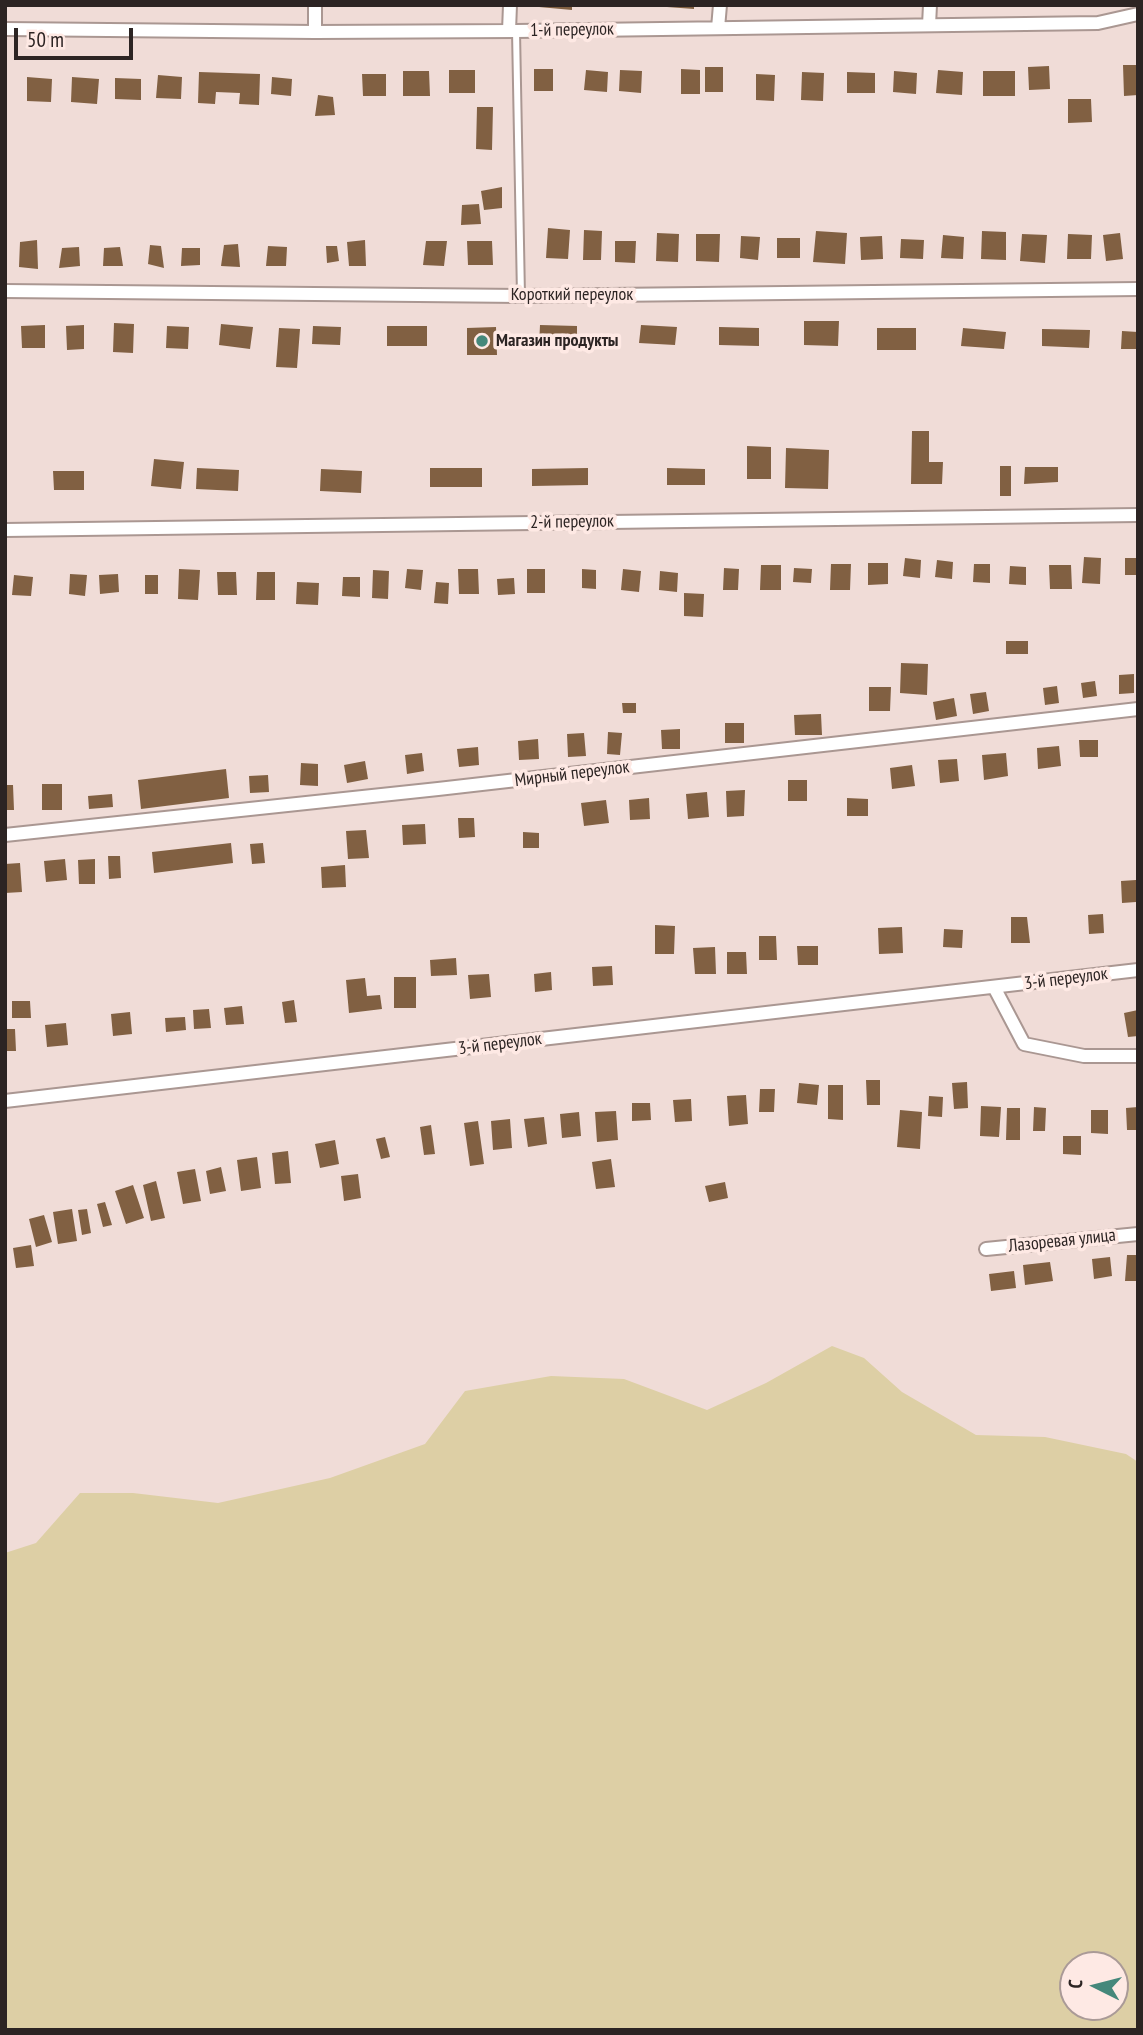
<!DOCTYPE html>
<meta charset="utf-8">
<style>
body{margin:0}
#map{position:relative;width:1143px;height:2035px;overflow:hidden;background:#f0dcd7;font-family:"PT Sans Narrow",sans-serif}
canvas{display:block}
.frame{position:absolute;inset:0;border:7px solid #2c2423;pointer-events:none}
.north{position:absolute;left:1059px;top:1951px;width:70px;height:70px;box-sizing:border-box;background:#fee9e4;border:2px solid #aa9a97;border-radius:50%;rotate:276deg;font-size:19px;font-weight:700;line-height:28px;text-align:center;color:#2c2423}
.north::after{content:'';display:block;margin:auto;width:24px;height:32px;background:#45887b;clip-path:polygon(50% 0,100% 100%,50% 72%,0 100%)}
.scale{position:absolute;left:14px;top:28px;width:119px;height:32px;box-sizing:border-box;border:4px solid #2c2423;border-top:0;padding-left:9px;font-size:21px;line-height:24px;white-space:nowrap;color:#2c2423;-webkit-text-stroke:5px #fee9e4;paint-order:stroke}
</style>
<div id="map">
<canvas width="1143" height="2035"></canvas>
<div class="frame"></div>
<div class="north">С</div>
<div class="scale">50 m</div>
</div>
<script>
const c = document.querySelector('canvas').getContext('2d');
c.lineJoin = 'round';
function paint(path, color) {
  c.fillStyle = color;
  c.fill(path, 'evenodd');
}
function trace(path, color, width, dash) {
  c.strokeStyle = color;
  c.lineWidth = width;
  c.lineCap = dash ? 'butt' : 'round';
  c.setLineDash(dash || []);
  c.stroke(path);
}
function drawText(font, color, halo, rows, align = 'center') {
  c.font = font + ' "PT Sans Narrow",sans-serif';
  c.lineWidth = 7;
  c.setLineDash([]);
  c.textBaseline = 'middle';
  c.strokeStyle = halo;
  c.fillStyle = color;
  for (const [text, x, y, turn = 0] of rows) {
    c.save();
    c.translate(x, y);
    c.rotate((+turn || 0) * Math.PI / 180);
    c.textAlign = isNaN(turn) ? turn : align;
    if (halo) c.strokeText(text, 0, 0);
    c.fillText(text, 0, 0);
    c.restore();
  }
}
const green = new Path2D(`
 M832 1346 864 1358 902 1392 976 1435 1045 1437 1126 1454 1138 1462V2030H5V1553L36 1543 80 1493H133L218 1503 330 1478 425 1444 465 1391 551 1376 624 1379 707 1410 766 1383ZM1073 1965H1115V2007H1073Z`);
const building = new Path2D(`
 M539 5H572V10L539 7Z
 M667 5H694V9L667 7Z
 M1123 65H1138V95L1124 96Z
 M1049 66 1050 89 1029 90 1028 67Z
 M705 67H723V92H705Z
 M534 69H553V91H534Z
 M681 69 700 70V94H681Z
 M449 70H475V93H449Z
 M586 70 608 72 607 92 584 90Z
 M620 70 642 71 641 93 619 91Z
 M938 70 963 72 962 95 936 93Z
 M403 71H429L430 96H403Z
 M894 71 917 73 916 94 893 92Z
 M983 71H1015V96H983Z
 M199 72 260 74 259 105 239 104 240 93 216 92 215 104 198 103Z
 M802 72 824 73 823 101 801 100Z
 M847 72 875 73V93H847Z
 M362 74H386V96H363Z
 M756 74 775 75 774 101 756 100Z
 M158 75 182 77 181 99 156 98Z
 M27 77 52 79 51 102 27 101Z
 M72 77 99 79 97 104 71 102Z
 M272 77 292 79 291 96 271 94Z
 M115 78 141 79V100L115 99Z
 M318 95 333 97 335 115 315 116Z
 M1068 99H1091L1092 122 1068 123Z
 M477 107H493L492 150 476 149Z
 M502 187V208L484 210 481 191Z
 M479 204 481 224 461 225 462 205Z
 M548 228 570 230 568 259 546 258Z
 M584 230 602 231 601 260H583Z
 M816 231 847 233 845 264 813 262Z
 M982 231 1006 232V260L981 259Z
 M657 233 679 234 678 262 656 261Z
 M1120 233 1123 259 1106 261 1103 235Z
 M696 234H720L719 262 696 261Z
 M1022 234 1047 235 1045 263 1020 261Z
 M1068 234 1092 235 1091 259H1067Z
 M943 235 964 237 963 259 941 258Z
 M741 236 760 237 758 260 740 258Z
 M882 236 883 259 861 260 860 237Z
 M777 238H800V258H777Z
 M901 239 924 240 923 259 900 258Z
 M37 240 38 269 19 267 20 242Z
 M365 240 366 266H349L347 242Z
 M426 241H447L444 266 423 265Z
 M467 241H492L493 265H468Z
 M615 241H636L635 263 615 262Z
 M238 244 240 267 221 266 224 245Z
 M150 245 161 246 164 268 148 264Z
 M268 246 287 247 286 266H266Z
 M326 246H337L339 261 327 263Z
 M79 247 80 266 59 268 62 248Z
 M120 247 123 266H103L104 248Z
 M182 248H200V265L181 266Z
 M804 321H839L838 346 804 345Z
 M114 323 134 324 133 353 113 352Z
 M221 324 253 327 250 349 219 345Z
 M45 325V348H22L21 326Z
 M84 325V349L67 350 66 326Z
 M540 325 577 326V348L539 346Z
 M641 325 677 327 675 345 639 343Z
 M167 326 189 327 188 349 166 348Z
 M313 326 341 327 340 345 312 344Z
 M387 326H427V346H387Z
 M496 327 497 355H467V328Z
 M719 327 759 328V346L719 345Z
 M279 328 300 329 297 368 276 367Z
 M877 328H916V350H877Z
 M963 328 1006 332 1004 349 961 346Z
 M1042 329 1090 330 1089 348 1042 346Z
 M1122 331 1138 332V349H1121Z
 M912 431H929V462H943L942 484H911Z
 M747 446 771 447V479H747Z
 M786 448 829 450 828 489 785 488Z
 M154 459 184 462 181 489 151 486Z
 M1000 466H1011V496H1000Z
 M1025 467H1058V482L1024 484Z
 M197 468 239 470 238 491 196 489Z
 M430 468H482V487H430Z
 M588 468V485L532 486V469Z
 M667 468 705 469V485H667Z
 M321 469 362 471 361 493 320 491Z
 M53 471H84V490H54Z
 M1084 557 1101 558 1100 584 1082 583Z
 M905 558 921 560 920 578 903 576Z
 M1125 558H1138V575H1125Z
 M937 560 953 562 952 579 935 577Z
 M868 563H888V584L868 585Z
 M831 564H851L850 590H830Z
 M974 564H990V583L973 582Z
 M761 565H781V590H760Z
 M1049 565H1071L1072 589H1050Z
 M1010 566 1026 567V585L1009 584Z
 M724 568 739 569 738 590H723Z
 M794 568 812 569 811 583 793 582Z
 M179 569 200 570 198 600 178 599Z
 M407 569 423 570 421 590 405 588Z
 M458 569H478L479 594H459Z
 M527 569H545V593H527Z
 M582 569 596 570V589L582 588Z
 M623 569 641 571 639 592 621 590Z
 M373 570 389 571 388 599 372 598Z
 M660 571 678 573 677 592 659 590Z
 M217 572H236L237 595H218Z
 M257 572H275V600H256Z
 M70 574 87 575 85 596 69 594Z
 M118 574 119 592 100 594 99 575Z
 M14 575 33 577 31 596 12 595Z
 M145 575H158V594H145Z
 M343 577H360V597L342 596Z
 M514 578 515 594 498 595 497 579Z
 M297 582 319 583 318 605 296 604Z
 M436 582 449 583 448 604 434 603Z
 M684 593 704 594 703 617 684 616Z
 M1006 641H1028V654H1006Z
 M901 663 928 664 927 695 900 693Z
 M1134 674V693L1119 694V675Z
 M1095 681 1097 696 1083 698 1081 683Z
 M1057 686 1059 703 1045 705 1043 688Z
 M869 687H891L890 711H869Z
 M986 692 989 711 973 714 970 694Z
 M954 698 957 716 936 720 933 702Z
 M622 703H636V713H623Z
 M821 714 822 735H795L794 715Z
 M725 723H744V743H725Z
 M680 729V749H662L661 730Z
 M608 732 622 733 620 755 607 754Z
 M584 733 586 756 568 757 567 734Z
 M538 739 539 759 519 760 518 741Z
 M1079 740H1098V757H1080Z
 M1059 746 1061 766 1038 769 1037 748Z
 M478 747 479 765 459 767 457 749Z
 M422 753 424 771 407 774 405 755Z
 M1006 753 1008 776 984 780 982 755Z
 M957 759 959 781 940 783 938 760Z
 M365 761 368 779 347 783 344 765Z
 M301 763 318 764V786L300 785Z
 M912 765 915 786 892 789 890 768Z
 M226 769 229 798 141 809 138 780Z
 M268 775 269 792 250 793 249 776Z
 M788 780H807V801H788Z
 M42 784H62V810H42Z
 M5 785H13L14 810H5Z
 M745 790 744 816 727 817 726 791Z
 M707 792 709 817 688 819 686 794Z
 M112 794 113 807 89 809 88 796Z
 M649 798 650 819 630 820 629 800Z
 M847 798 868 799V816H847Z
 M606 800 609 823 584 826 581 803Z
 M458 818H474L475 837 459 838Z
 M425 824 426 844 403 845 402 825Z
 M366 830 369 858 348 859 346 831Z
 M523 832 539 833V848H523Z
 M231 843 233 863 154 873 152 852Z
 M263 843 265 863 252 864 250 844Z
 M108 856H120L121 878 109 879Z
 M65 859 67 880 46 882 44 861Z
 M95 859V884H79L78 860Z
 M20 863 22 892 5 893V864Z
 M345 865 346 887 322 888 321 867Z
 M1136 880V902L1122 903 1121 881Z
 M1103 914 1104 933 1089 934 1088 915Z
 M1011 917H1027L1030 943H1011Z
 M655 925 675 926 674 954H655Z
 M902 927 903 953 879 954 878 928Z
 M944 929 963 930 962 948 943 947Z
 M759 936H776L777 960H759Z
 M797 946H818V965H798Z
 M715 947 716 974H695L693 948Z
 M727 952H746L747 974H727Z
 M456 958 457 975 431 976 430 960Z
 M612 966 613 985 593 986 592 967Z
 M551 972 552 990 535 992 534 974Z
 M489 974 491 997 470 999 468 975Z
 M394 977H416V1008H394Z
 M365 978 367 996 380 995 382 1009 349 1013 346 980Z
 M294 1000 297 1022 285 1023 282 1002Z
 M12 1001H30L31 1018H12Z
 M242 1006 244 1024 226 1025 224 1008Z
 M209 1009 211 1028 194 1029 193 1010Z
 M1138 1010V1036L1128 1037 1124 1013Z
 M130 1012 132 1034 113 1036 111 1014Z
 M185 1017 186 1030 166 1032 165 1018Z
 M66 1023 68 1045 47 1047 45 1025Z
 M5 1029H15L16 1051H5Z
 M866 1080H880V1105H867Z
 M967 1082 968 1108 954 1109 952 1083Z
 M799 1083 819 1085 817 1105 797 1103Z
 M828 1085H843V1120L828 1119Z
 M760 1089H775L774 1112H759Z
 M746 1095 748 1124 729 1126 727 1096Z
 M929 1096 943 1097 942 1117 928 1116Z
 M691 1099 692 1121 675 1122 673 1100Z
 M632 1103H650L651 1120 632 1121Z
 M981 1106 1001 1107 999 1137 980 1136Z
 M1034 1107 1046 1108 1045 1131H1033Z
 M1138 1107V1130H1127L1126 1108Z
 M1007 1108H1020V1140H1006Z
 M900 1110 922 1112 920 1149 897 1147Z
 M1091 1110H1108V1134L1091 1133Z
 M616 1111 618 1140 597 1142 595 1112Z
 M579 1112 581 1136 562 1138 560 1114Z
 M544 1117 547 1144 528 1147 524 1119Z
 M510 1119 512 1148 493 1150 491 1121Z
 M478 1121 484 1164 470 1166 464 1123Z
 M431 1125 435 1154 424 1155 420 1127Z
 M1063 1136H1081V1155L1063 1154Z
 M385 1137 390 1157 381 1159 376 1139Z
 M335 1140 339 1164 320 1168 315 1144Z
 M288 1151 291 1183 275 1184 272 1153Z
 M257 1157 261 1188 241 1191 237 1160Z
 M611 1159 615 1187 596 1189 592 1162Z
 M221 1167 226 1191 210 1194 206 1171Z
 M195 1169 201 1201 183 1204 177 1172Z
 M358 1174 361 1198 344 1201 341 1176Z
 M156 1181 165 1218 151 1221 143 1185Z
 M725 1182 728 1198 709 1202 705 1186Z
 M133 1185 144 1218 126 1224 115 1191Z
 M105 1202 112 1225 103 1227 97 1204Z
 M72 1209 77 1241 58 1244 53 1212Z
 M87 1209 91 1233 82 1235 78 1210Z
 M44 1215 52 1242 36 1247 29 1219Z
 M31 1245 34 1266 16 1268 13 1248Z
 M1127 1255H1138V1281H1125Z
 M1110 1257 1112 1276 1094 1279 1092 1259Z
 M1050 1262 1053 1281 1025 1285 1023 1265Z
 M1014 1271 1016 1288 991 1291 989 1274Z`);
const service = new Path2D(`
 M516 31 521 296`);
const minor = new Path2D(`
 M929 25 930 5
 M718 28 720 5
 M5 29 315 32 516 31 1098 23 1138 14
 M509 31 510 5
 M315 32V5
 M5 291 521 296 1138 289
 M5 530 1138 515
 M5 835 438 789 1138 709
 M994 987 1024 1044 1084 1056H1138
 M5 1101 1138 970
 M986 1249 1138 1234`);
const markers = [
 [482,341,7,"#45887b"]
];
const streetNames = [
 ["1-й переулок",572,30,-1],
 ["Короткий переулок",572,295],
 ["2-й переулок",572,522,-1],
 ["Мирный переулок",572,774,-7],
 ["3-й переулок",1066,979,-7],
 ["3-й переулок",500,1044,-7],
 ["Лазоревая улица",1062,1241,-6]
];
const poiNames = [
 ["Магазин продукты",496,341]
];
paint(green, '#ddcfa5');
paint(building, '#816042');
trace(service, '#aa9792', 10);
trace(minor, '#aa9792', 16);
trace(service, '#fff', 6);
trace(minor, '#fff', 12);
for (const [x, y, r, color] of markers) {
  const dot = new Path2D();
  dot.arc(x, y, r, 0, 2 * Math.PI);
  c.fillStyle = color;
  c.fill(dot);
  trace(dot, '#fee9e4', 2.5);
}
drawText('18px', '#2c2423', '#fee9e4', streetNames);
drawText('bold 18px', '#2c2423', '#fee9e4', poiNames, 'left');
</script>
